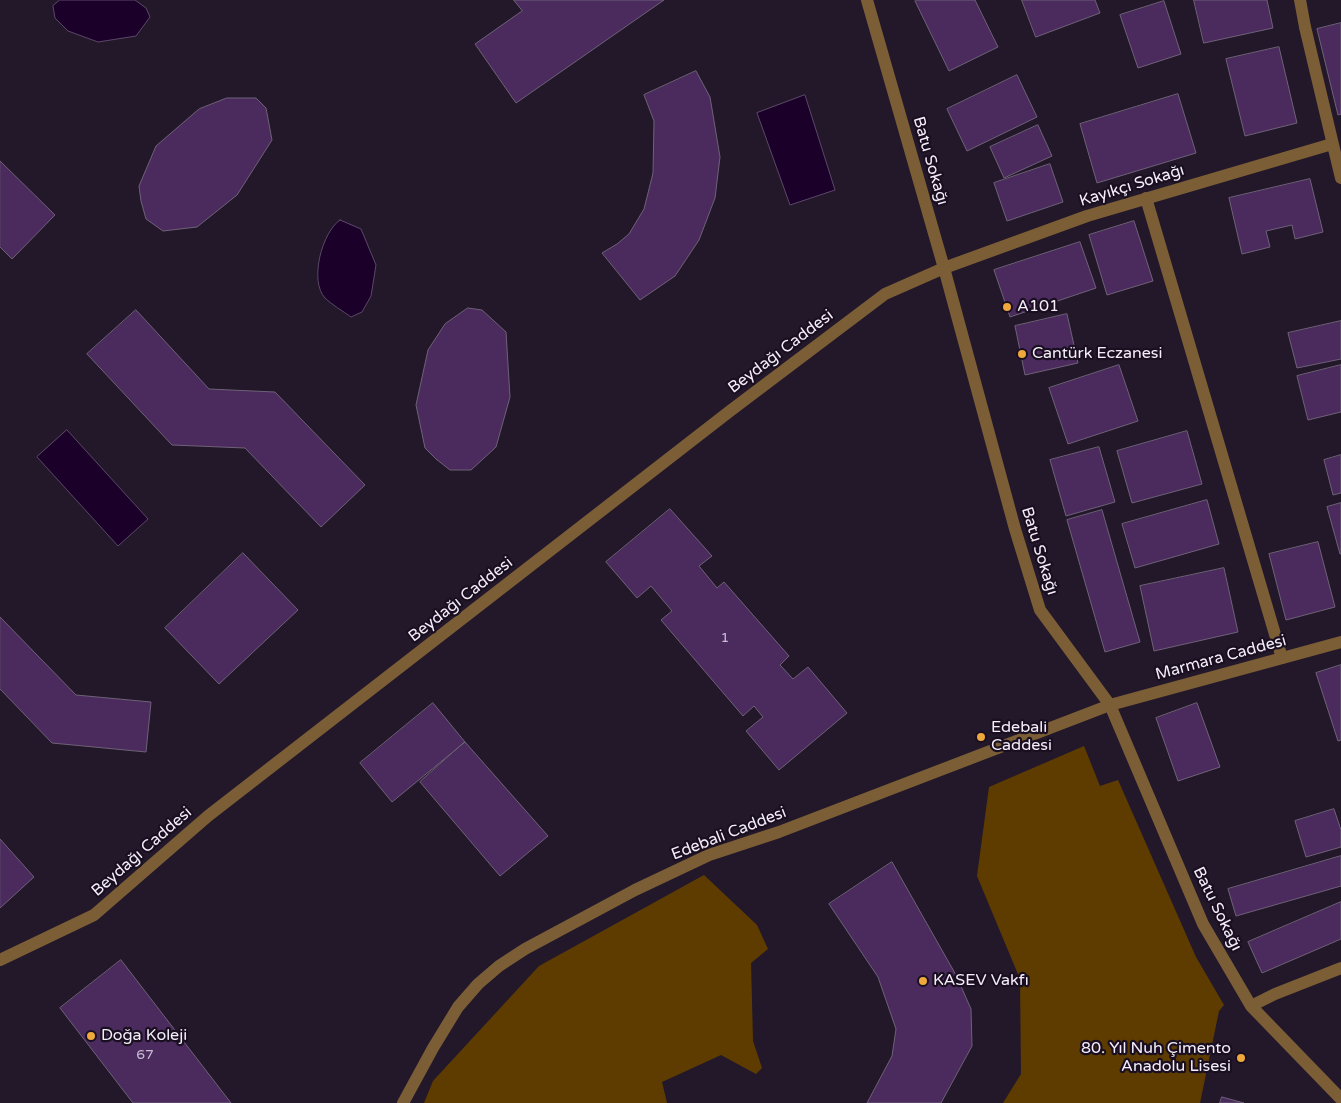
<!DOCTYPE html>
<meta charset="utf-8">
<style>
body{margin:0}
canvas{display:block;background:#221829}
</style>
<canvas width="1341" height="1103"></canvas>
<script>
const c = document.querySelector('canvas').getContext('2d');
c.lineJoin = 'round';
function paint(path, color) {
  c.fillStyle = color;
  c.fill(path, 'evenodd');
}
function trace(path, color, width, dash) {
  c.strokeStyle = color;
  c.lineWidth = width;
  c.lineCap = dash ? 'butt' : 'round';
  c.setLineDash(dash || []);
  c.stroke(path);
}
function drawText(font, color, halo, rows, align = 'center') {
  c.font = font + ' "Varela Round",sans-serif';
  c.lineWidth = 4.5;
  c.setLineDash([]);
  c.textBaseline = 'middle';
  c.strokeStyle = halo;
  c.fillStyle = color;
  for (const [text, x, y, turn = 0] of rows) {
    c.save();
    c.translate(x, y);
    c.rotate((+turn || 0) * Math.PI / 180);
    c.textAlign = isNaN(turn) ? turn : align;
    if (halo) c.strokeText(text, 0, 0);
    c.fillText(text, 0, 0);
    c.restore();
  }
}
const green = new Path2D(`
 M1084 746 1100 786 1118 780 1196 957 1224 1005 1219 1011 1200 1103H1003L1021 1074 1020 979 977 876 989 787Z
 M704 875 757 925 768 949 751 963 753 1041 762 1068 756 1074 721 1055 662 1082 667 1103H424L433 1081 539 966Z`);
const water = new Path2D(`
 M60 0H135L146 8 150 17 136 36 98 42 68 31 55 18 53 6Z
 M805 95 835 190 790 205 757 113Z
 M340 220 361 229 376 265 371 296 362 312 351 317C343 311 332 305 325 298 309 281 322 232 340 220Z
 M67 430 148 519 118 546 37 457Z`);
const building = new Path2D(`
 M514 0H664L516 103 475 44 522 11Z
 M916 0H975L998 47 949 71 915 1Z
 M1022 0H1095L1100 13 1036 37Z
 M1194 0H1267L1273 28 1204 43Z
 M1164 1 1181 54 1138 68 1120 15Z
 M1341 23V114L1338 115 1317 29Z
 M1279 47 1297 123 1245 136 1226 59Z
 M696 71 710 97 720 157 715 198 699 240 675 276 640 300 602 253 617 244 629 234 644 209 653 173 654 121 644 95Z
 M1017 75 1037 117 967 151 947 109Z
 M1178 94 1196 153 1097 183 1080 124Z
 M227 98H256L266 108 272 140 237 195 197 227 163 231 146 219 141 201 139 186 156 146 199 109Z
 M1038 125 1052 156 1004 178 990 147Z
 M0 161 55 215 12 259 0 247Z
 M1050 164 1063 202 1007 221 994 183Z
 M1310 179 1323 232 1295 239 1292 225 1266 231 1270 247 1242 254 1229 198Z
 M1134 221 1153 281 1107 295 1089 235Z
 M1080 242 1096 288 1010 317 994 270Z
 M468 308 482 310 506 332 510 397 496 447 471 470H450L436 459 425 448 416 405 428 350 445 324Z
 M136 310 209 389 275 392 365 485 321 527 245 448 172 445 87 354Z
 M1067 314 1078 363 1025 375 1015 326Z
 M1341 321V359L1297 368 1288 333Z
 M1119 365 1138 421 1068 444 1049 388Z
 M1341 365V412L1308 420 1297 376Z
 M1187 431 1202 484 1132 503 1117 451Z
 M1099 447 1115 502 1066 516 1050 460Z
 M1341 455V493L1333 495 1324 460Z
 M1207 500 1219 544 1135 568 1122 524Z
 M1341 503V554H1340L1327 507Z
 M670 509 712 556 699 566 717 588 724 582 789 656 780 665 793 679 808 667 847 713 779 770 746 731 763 717 754 706 743 716 661 620 672 611 651 586 637 598 606 562Z
 M1102 510 1140 642 1105 652 1067 520Z
 M1318 542 1335 607 1286 620 1269 554Z
 M243 553 298 610 219 684 165 628Z
 M1224 568 1238 632 1154 651 1140 586Z
 M0 617 76 695 151 702 146 752 52 743 0 689Z
 M1341 665V740L1338 741 1316 673Z
 M433 703 465 742 392 802 360 763Z
 M1197 703 1220 767 1178 781 1156 718Z
 M465 742 548 836 500 876 420 782Z
 M1334 809 1341 830V847L1306 857 1295 821Z
 M0 839 34 877 0 908Z
 M1341 856V886L1236 916 1228 889Z
 M892 862 956 975 971 1009 972 1046 941 1103H867L892 1056 896 1029 878 977 829 904Z
 M1341 902V939L1262 973 1248 942Z
 M121 960 231 1103H133L60 1008Z
 M1222 1097 1244 1103H1220Z`);
const minor = new Path2D(`
 M867 0 944 268 1015 529 1040 610 1110 705 1203 924 1251 1006 1341 1099
 M1300 0 1305 27 1341 178
 M1146 198 1282 658
 M944 268 1087 216 1332 144
 M1251 1006 1275 994 1341 968`);
const tertiary = new Path2D(`
 M0 960 94 915 208 816 730 411 885 294 944 268
 M403 1103 433 1048 458 1007 478 984 499 966 525 949 635 890 709 855 779 832 1110 705 1341 642`);
const markers = [
 [1007,307,5,"#eea83c"],
 [1022,354,5,"#eea83c"],
 [981,737,5,"#eea83c"],
 [923,981,5,"#eea83c"],
 [91,1036,5,"#eea83c"],
 [1241,1058,5,"#eea83c"]
];
const numberNames = [
 ["1",725,638],
 ["67",145,1055]
];
const streetNames = [
 ["Batu Sokağı",930,161,74],
 ["Kayıkçı Sokağı",1132,186,-17],
 ["Beydağı Caddesi",781,352,-37],
 ["Batu Sokağı",1039,551,73],
 ["Beydağı Caddesi",461,600,-38],
 ["Marmara Caddesi",1221,658,-15],
 ["Edebali Caddesi",729,834,-21],
 ["Beydağı Caddesi",142,852,-41],
 ["Batu Sokağı",1217,909,64]
];
const poiNames = [
 ["A101",1017,307],
 ["Cantürk Eczanesi",1032,354],
 ["Edebali̇",991,728],
 ["Caddesi̇",991,746],
 ["KASEV Vakfı",933,981],
 ["Doğa Koleji",101,1036],
 ["80. Yıl Nuh Çimento",1231,1049,"right"],
 ["Anadolu Lisesi",1231,1067,"right"]
];
paint(green, '#5e3c00');
paint(water, '#1b002a');
trace(water, '#5c4768', 1);
paint(building, '#4b2b5e');
trace(building, '#6e6177', 1);
trace(minor, '#7c5e36', 12);
trace(tertiary, '#7c5e36', 12);
for (const [x, y, r, color] of markers) {
  const dot = new Path2D();
  dot.arc(x, y, r, 0, 2 * Math.PI);
  c.fillStyle = color;
  c.fill(dot);
  trace(dot, '#190f20', 2);
}
drawText('14px', '#cabdd3', null, numberNames);
drawText('16px', '#f5eefa', '#190f20', streetNames);
drawText('16px', '#f5eefa', '#190f20', poiNames, 'left');
</script>
